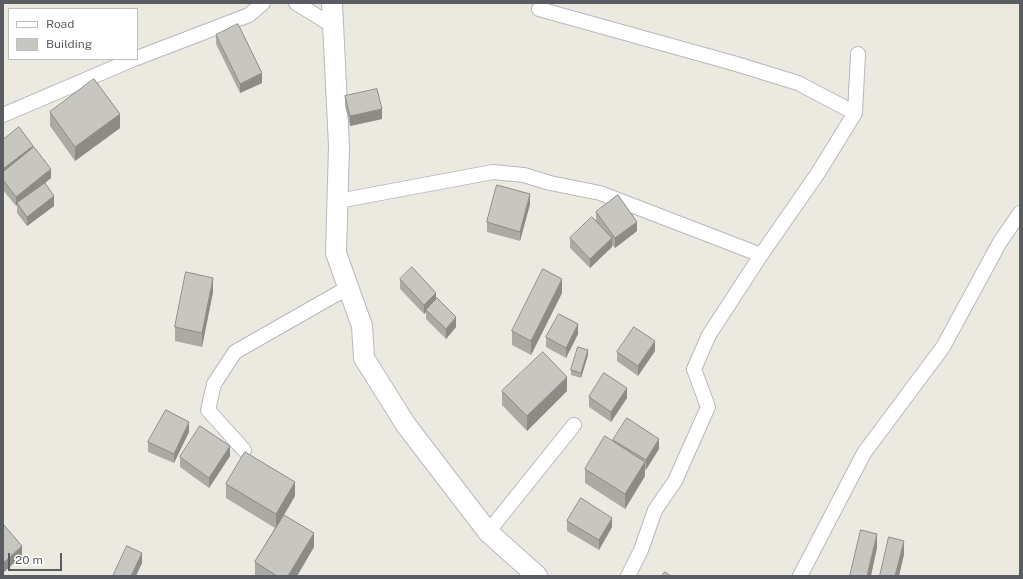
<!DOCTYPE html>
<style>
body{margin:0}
#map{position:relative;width:1023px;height:579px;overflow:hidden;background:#eceae0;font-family:"Public Sans",sans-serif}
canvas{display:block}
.frame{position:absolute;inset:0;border:4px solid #595c61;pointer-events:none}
.legend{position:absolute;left:8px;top:8px;width:130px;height:52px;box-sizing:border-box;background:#fff;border:1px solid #bdbec0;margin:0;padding:5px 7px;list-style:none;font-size:12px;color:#595c61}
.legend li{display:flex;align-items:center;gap:8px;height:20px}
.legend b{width:20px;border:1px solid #bdbec0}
.scale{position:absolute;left:8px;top:553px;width:54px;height:18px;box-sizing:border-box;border:2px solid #595c61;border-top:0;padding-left:5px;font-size:12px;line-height:14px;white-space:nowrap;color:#595c61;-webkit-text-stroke:3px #fff;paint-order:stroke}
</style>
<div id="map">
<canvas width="1023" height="579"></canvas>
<div class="frame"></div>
<ul class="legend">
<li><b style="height:5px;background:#fff"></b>Road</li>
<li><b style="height:11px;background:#c8c6c0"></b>Building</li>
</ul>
<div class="scale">20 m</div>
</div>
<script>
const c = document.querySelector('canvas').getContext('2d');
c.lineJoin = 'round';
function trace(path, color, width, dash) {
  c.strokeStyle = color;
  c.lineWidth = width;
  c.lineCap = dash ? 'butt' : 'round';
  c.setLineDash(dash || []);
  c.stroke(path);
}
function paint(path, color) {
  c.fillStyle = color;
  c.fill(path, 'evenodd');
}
const street = new Path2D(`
 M296 3 333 26
 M539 9 733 63 798 83 855 113
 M137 58 249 15 263 3
 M3 115 134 59
 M338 201 493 172 524 175 550 183 600 193 761 255
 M244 450 208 410 214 384 235 352 349 287
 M488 532 574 425
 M628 576 641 550 655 510 675 481 708 407 694 369 709 335 761 255 818 173 855 113 858 54
 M800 576 864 453 943 347 1000 242 1020 213`);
const secondary = new Path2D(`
 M332 3 339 146 336 253 362 326 364 358 406 425 488 532 537 576`);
const wall = new Path2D(`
 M216 35 262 83 240 93 216 44Z
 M345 96 382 119 350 126 345 106Z
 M50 112 120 128 75 161 50 126Z
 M3 140 33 148 51 178 45 183 54 206 27 226 17 213V205L16 206 3 190Z
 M530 204 520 241 487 232V222Z
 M596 212 637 231 615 248 612 245V247L590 268 570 248V238L596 220Z
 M400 279 436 299 456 327 446 339 426 319V312L424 314 400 289Z
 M213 292 202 347 175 341V327Z
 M562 293 531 355 512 345V331Z
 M578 334 566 358 546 347V337Z
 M655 351 638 376 617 361V352Z
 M588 355 581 378 571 375V370Z
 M502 391H567L527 431 502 405Z
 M589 397 627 398 611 422 589 407Z
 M189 432 174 463 148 452V442Z
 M613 440 659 449 645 470V476L625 509 585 483V469L613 441Z
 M230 456 209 488 180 467V457Z
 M226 484 295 496 284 515 314 547 297 576H255V562L275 528 226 498Z
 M567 521 612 527 599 550 567 531Z`);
const shadedWall = new Path2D(`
 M262 73V83L240 93V84Z
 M382 109V119L350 126V116Z
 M120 114V128L75 161V147Z
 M33 146V155L3 178V169Z
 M51 169V178L18 205 17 203V205L16 206V197Z
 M530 194V204L520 241V232Z
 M54 196V206L27 226V217Z
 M637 222V231L615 248V238Z
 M612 238V247L590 268V259Z
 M213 278V292L202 347V333Z
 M562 279V293L531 355V341Z
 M436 293V303L426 310V312L424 314V305Z
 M456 317V327L446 339V329Z
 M578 324V334L566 358V348Z
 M655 341V351L638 376V366Z
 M588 350V355L581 378V373Z
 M567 377V391L527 431V416Z
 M627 388V398L611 422V412Z
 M189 422V432L174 463V454Z
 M659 439V449L646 470V460Z
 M230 446V456L209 488V478Z
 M645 462V476L625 509V494Z
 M295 482V496L276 528V514Z
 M612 518V527L599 550V540Z
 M314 533V547L297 576H288Z
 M877 534V548L871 576H867Z
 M904 541V555L899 576H895Z
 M22 546V556L3 573V563Z
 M142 553V563L136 576H131Z`);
const building = new Path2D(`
 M238 24 262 73 240 84 216 35Z
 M94 79 120 114 75 147 50 112Z
 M377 89 382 109 350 116 345 96Z
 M19 127 33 146 3 169V140Z
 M34 147 51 169 16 197 3 180V172Z
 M45 183 54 196 27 217 17 203Z
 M497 185 530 194 520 232 487 222Z
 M618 195 637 222 615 238 596 212Z
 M592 217 612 238 590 259 570 238Z
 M412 267 436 293 424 305 400 279Z
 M543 269 562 279 531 341 512 331Z
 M186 272 213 278 202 333 175 327Z
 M437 298 456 317 446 329 426 310Z
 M559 314 578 324 566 348 546 337Z
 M634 327 655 341 638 366 617 352Z
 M578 347 588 350 581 373 571 370Z
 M543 352 567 377 527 416 502 391Z
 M604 373 627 388 611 412 589 397Z
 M166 410 189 422 174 454 148 442Z
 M627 418 659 439 646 460 613 440Z
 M200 426 230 446 209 478 180 457Z
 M605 436 645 462 625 494 585 469Z
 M245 452 295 482 276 514 226 484Z
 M581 498 612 518 599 540 567 521Z
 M284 515 314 533 288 576H277L255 562Z
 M3 524 22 546 3 563Z
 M861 530 877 534 867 576H850Z
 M889 537 904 541 895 576H880Z
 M127 546 142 553 131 576H113Z
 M665 572 671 576H662Z`);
trace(street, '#b6b8bd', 16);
trace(secondary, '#b6b9bf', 22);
trace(street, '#fff', 14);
trace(secondary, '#fff', 20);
paint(wall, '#acaaa5');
paint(shadedWall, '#8c8b86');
paint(building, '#c8c6c0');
trace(building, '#8c8b86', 1);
</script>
